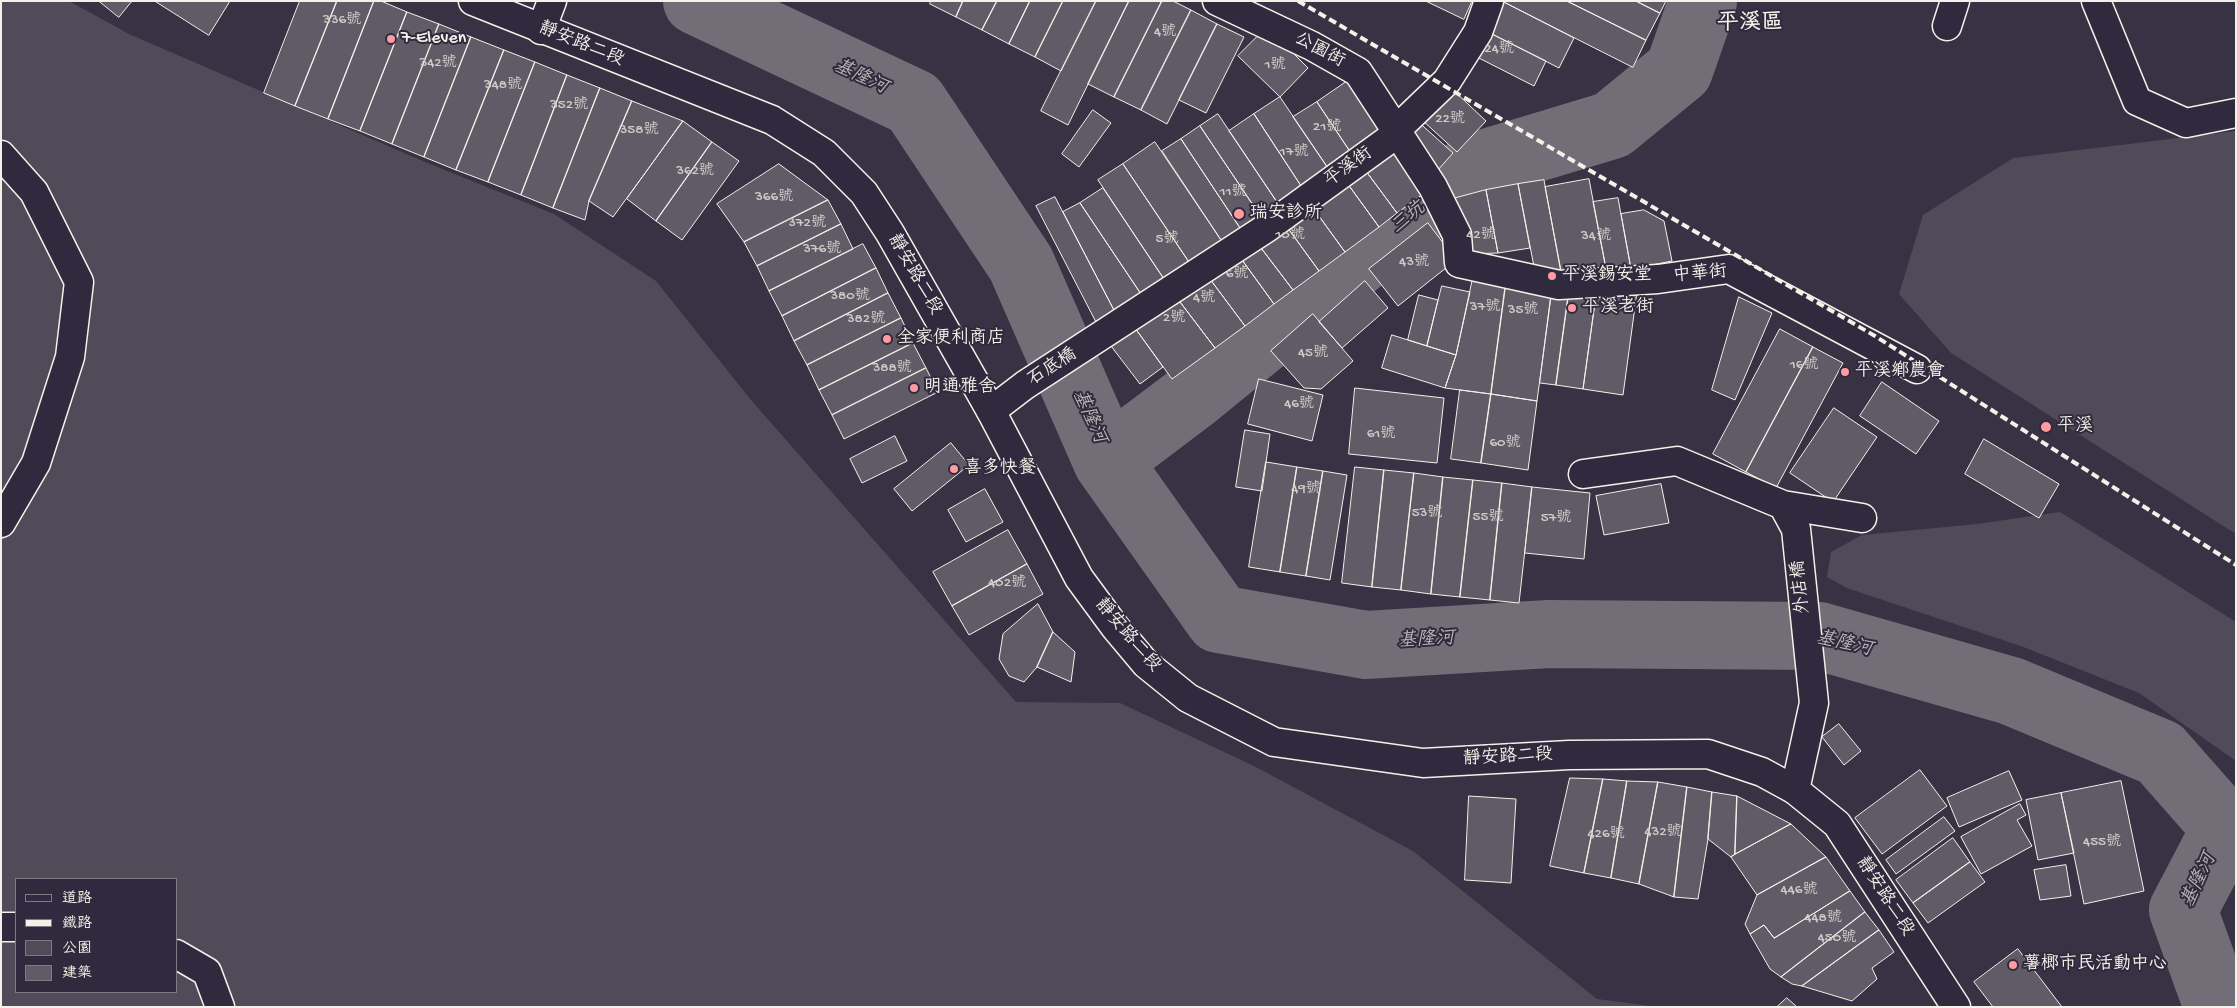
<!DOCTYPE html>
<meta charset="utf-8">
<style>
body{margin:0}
#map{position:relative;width:2237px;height:1008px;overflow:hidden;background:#373244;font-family:"Gochi Hand","LXGW WenKai TC",sans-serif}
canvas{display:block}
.frame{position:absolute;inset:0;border:2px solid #f4f1e8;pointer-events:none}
.legend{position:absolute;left:15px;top:878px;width:162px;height:115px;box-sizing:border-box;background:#2f2a3d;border:1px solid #7e7a81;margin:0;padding:6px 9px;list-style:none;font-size:15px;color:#f4f1e8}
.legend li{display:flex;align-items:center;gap:10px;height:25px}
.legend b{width:25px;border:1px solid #7e7a81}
</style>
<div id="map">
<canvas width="2237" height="1008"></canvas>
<div class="frame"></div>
<ul class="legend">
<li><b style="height:6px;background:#2f2a3d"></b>道路</li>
<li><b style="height:6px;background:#f4f1e8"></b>鐵路</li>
<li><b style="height:14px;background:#504b59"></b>公園</li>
<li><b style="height:14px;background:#5f5c67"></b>建築</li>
</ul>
</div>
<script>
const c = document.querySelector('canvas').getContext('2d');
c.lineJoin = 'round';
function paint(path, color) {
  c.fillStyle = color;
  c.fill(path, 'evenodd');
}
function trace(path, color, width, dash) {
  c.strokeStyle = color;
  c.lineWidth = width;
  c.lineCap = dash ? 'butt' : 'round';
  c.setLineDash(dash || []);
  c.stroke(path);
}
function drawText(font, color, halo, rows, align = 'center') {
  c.font = font + ' "Gochi Hand","LXGW WenKai TC",sans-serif';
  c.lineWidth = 4;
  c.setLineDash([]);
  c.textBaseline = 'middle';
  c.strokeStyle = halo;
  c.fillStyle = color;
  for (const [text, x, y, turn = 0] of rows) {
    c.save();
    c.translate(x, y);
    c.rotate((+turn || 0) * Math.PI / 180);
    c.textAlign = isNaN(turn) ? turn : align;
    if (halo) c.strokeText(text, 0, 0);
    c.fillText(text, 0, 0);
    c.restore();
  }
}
const green = new Path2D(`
 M1 1H69L129 34 425 162 554 214 656 281 751 400 1016 702 1120 703 1254 766 1413 851 1597 999 1658 1007H1ZM16 879H176V992H16Z
 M2236 131V534L1951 353 1899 294 1923 215 2013 158Z
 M2060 512 2236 622V761L2139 693 2021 646 1847 588 1827 577 1831 552 1862 535 1977 524Z`);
const river = new Path2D(`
 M697 1 914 103 1021 264 1107 461 1219 619 1366 645 1549 634 1819 636 2011 691 2160 753 2226 828 2183 910 2218 1007
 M1107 461 1193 396 1473 167 1612 125 1679 70 1703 1`);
const building = new Path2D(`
 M99 1H132L119 17Z
 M155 1H230L209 35Z
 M300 1H337L295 106 264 93Z
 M337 1H374L328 119 295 106Z
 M374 1H381L407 12 360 131 328 119Z
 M931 1H963L956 17 930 4Z
 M963 1H997L982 30 956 17Z
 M997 1H1030L1009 44 982 30Z
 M1030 1H1063L1035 57 1009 44Z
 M1063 1H1096L1061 71 1035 57Z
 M1096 1H1129L1068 125 1041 111Z
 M1129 1H1162L1114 97 1088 84Z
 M1162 1H1173L1191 10 1141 110 1114 97Z
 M1426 1H1472L1464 19Z
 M1502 1H1567L1646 40 1633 67Z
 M1502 1 1574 38 1559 68 1480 28Z
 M1567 1H1636L1660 13 1646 40Z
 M1636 1H1666L1660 13Z
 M1191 10 1217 24 1167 124 1141 110Z
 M407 12 439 24 392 144 360 131Z
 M439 24 471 37 424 157 392 144Z
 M1217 24 1244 37 1206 113 1179 100Z
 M1267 27 1308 68 1280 97 1238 56Z
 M1480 28 1546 61 1534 86 1467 52Z
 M471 37 504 50 456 170 424 157Z
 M504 50 535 62 488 182 456 170Z
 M535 62 567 75 521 195 488 182Z
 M567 75 600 88 553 208 521 195Z
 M1352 78 1390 135 1355 159 1317 102Z
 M600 88 632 101 589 201 585 220 553 208Z
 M1451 88 1486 121 1457 152 1422 120Z
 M1280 97 1332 174 1305 192 1254 114Z
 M632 101 683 121 613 217 589 201Z
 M1317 102 1355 159 1332 174 1293 117Z
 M1093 110 1111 123 1079 167 1062 154Z
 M1218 114 1281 208 1263 220 1200 126Z
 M1254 114 1305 192 1281 208 1229 131Z
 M1414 118 1453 153 1437 171 1404 130Z
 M683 121 712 142 656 221 627 199Z
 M1200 126 1263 220 1246 237 1181 139Z
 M1181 139 1246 237 1227 249 1162 151Z
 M712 142 739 161 682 240 656 221Z
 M1155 142 1227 249 1195 271 1123 164Z
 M1386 143 1423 194 1397 213 1360 163Z
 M1360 163 1397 213 1379 227 1342 176Z
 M779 164 828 200 744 242 717 204Z
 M1123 164 1195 271 1170 288 1098 180Z
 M1342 176 1379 227 1345 252 1308 201Z
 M1589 179 1607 274 1563 281 1545 187Z
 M1544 180 1561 273 1536 277 1518 184Z
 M1518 184 1530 248 1498 253 1486 190Z
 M1103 188 1170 288 1147 303 1080 203Z
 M1486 190 1498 253 1468 254 1445 201Z
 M1055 197 1116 314 1097 324 1036 206Z
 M1618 198 1631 269 1607 274 1593 202Z
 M828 200 841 224 757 266 744 242Z
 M1308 201 1345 252 1319 271 1282 220Z
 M1080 203 1147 303 1116 314 1063 212Z
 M1644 210 1664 221 1672 261 1631 269 1621 214Z
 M1282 220 1319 271 1293 290 1255 240Z
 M1428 223 1456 260 1398 306 1369 269Z
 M841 224 853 249 769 291 757 266Z
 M1255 240 1293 290 1274 304 1237 253Z
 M863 244 876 268 782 316 769 291Z
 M1237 253 1274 304 1245 326 1207 275Z
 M876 268 888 293 794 341 782 316Z
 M1207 275 1245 326 1215 348 1177 298Z
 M1473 278 1506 282 1491 394 1445 388 1456 355Z
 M1365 281 1388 308 1342 348 1319 322Z
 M1506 282 1552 289 1537 401 1491 394Z
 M1442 286 1470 292 1456 355 1427 346Z
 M1552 289 1569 291 1556 385 1540 383Z
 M1569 291 1596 295 1583 389 1556 385Z
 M1637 292 1623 395 1583 389 1596 295Z
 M888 293 901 318 807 365 794 341Z
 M1419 295 1438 300 1427 346 1408 340Z
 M1739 297 1772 313 1735 400 1712 390Z
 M1177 298 1215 348 1172 379 1135 328Z
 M1313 314 1353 361 1321 389 1304 388 1271 351Z
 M901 318 913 343 819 390 807 365Z
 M1135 328 1163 367 1140 384 1111 346Z
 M1780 329 1813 347 1746 472 1713 454Z
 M1392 335 1456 355 1445 388 1382 368Z
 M913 343 926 368 832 415 819 390Z
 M1813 347 1843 363 1776 488 1746 472Z
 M926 368 938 392 844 439 832 415Z
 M1259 379 1323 395 1312 441 1248 424Z
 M1882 382 1939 421 1916 454 1860 416Z
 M1355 388 1444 398 1437 463 1349 454Z
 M1460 390 1491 394 1481 463 1451 459Z
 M1491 394 1537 401 1528 470 1481 463Z
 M1834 408 1877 437 1833 502 1790 473Z
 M1245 430 1270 434 1262 491 1236 487Z
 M895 436 907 461 862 483 850 459Z
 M1984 439 2059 484 2039 518 1965 474Z
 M951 443 969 465 912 511 894 489Z
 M1266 462 1297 467 1280 572 1249 567Z
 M1297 467 1323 471 1306 576 1280 572Z
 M1355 467 1384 470 1372 587 1342 583Z
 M1384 470 1414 473 1401 590 1372 587Z
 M1323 471 1347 475 1330 580 1306 576Z
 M1414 473 1443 477 1431 594 1401 590Z
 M1443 477 1473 480 1460 597 1431 594Z
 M1473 480 1502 483 1490 600 1460 597Z
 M1502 483 1532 487 1519 603 1490 600Z
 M1661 484 1669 523 1604 535 1596 496Z
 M1532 487 1590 493 1584 559 1525 553Z
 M985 489 1003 522 966 542 948 510Z
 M1008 530 1027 564 952 606 933 572Z
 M1027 564 1043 594 969 635 952 606Z
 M1038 604 1053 632 1037 667 1024 682 1009 676 999 659 1003 634Z
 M1053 632 1075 652 1071 682 1037 667Z
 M1839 724 1861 751 1844 765 1822 737Z
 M1920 770 1947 806 1882 854 1855 818Z
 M2009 771 2022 800 1959 827 1947 798Z
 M1570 778 1603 779 1584 873 1550 866Z
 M1603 779 1627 781 1611 878 1584 873Z
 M1627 781 1658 782 1639 884 1611 878Z
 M2121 781 2144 891 2084 904 2061 793Z
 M1658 782 1687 787 1674 897 1639 884Z
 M1687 787 1712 792 1708 839 1698 899 1674 897Z
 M1712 792 1737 796 1735 854 1731 857 1708 839Z
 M2061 793 2074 853 2038 860 2026 800Z
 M1469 796 1516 799 1511 883 1465 880Z
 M1737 796 1791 824 1735 854Z
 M2020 804 2026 815 2017 820 2032 846 1981 874 1961 837Z
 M1944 817 1955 831 1896 874 1886 860Z
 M1791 824 1826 857 1757 895 1731 857Z
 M1953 838 1970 862 1913 903 1896 880Z
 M1826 857 1850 891 1774 938 1764 925 1750 934 1745 924 1757 895Z
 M1970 862 1985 882 1928 923 1913 903Z
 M2066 865 2071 896 2040 900 2034 870Z
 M1850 891 1865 912 1781 977 1770 969 1750 934 1764 925 1774 938Z
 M1865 912 1879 930 1802 986 1792 984 1781 977Z
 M1879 930 1894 952 1872 968 1877 979 1852 1001 1802 986Z
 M2018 949 2062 1007H1993L1974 982Z
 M1787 998 1797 1007H1777Z`);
const minor = new Path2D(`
 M1217 1 1312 46 1358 72 1433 187 1457 235 1459 263 1559 285 1658 279 1729 269 1917 369
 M2096 1 2137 101 2186 123 2236 113
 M1947 26 1955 1
 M541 30 552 1
 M1 155 34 192 79 282 70 357 36 463 1 523
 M991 411 1025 385 1268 227 1391 138 1395 131 1447 81 1478 32 1489 1
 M1583 474 1677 461 1783 505 1862 518
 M1783 505 1796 529 1814 703 1795 790
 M1 927H16
 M176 954 207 972 220 1007`);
const major = new Path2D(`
 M473 1 772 120 824 153 864 193 890 233 991 411 1079 578 1115 627 1146 664 1188 698 1274 742 1423 763 1569 755 1708 754 1762 772 1795 790 1837 824 1956 1007`);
const rail = new Path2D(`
 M1298 1 1875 336 2236 565`);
const markers = [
 [391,39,5,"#ff9aa2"],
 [1239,214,6,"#ff9aa2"],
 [1552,276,5,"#ff9aa2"],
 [1572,308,5,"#ff9aa2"],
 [887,339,5,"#ff9aa2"],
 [1845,372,5,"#ff9aa2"],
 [914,388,5,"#ff9aa2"],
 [2046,427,6,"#ff9aa2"],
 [954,469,5,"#ff9aa2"],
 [2013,965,5,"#ff9aa2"]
];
const numberNames = [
 ["336號",342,21],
 ["4號",1165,33],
 ["24號",1499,50],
 ["342號",438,64],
 ["1號",1275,66],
 ["348號",503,86],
 ["352號",569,106],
 ["22號",1450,120],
 ["21號",1327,128],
 ["358號",639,131],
 ["17號",1294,153],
 ["362號",695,172],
 ["11號",1233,193],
 ["366號",774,198],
 ["372號",807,224],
 ["10號",1290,236],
 ["42號",1481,236],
 ["34號",1596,237],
 ["5號",1167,240],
 ["376號",822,250],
 ["43號",1414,263],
 ["6號",1237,275],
 ["380號",850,297],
 ["4號",1204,299],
 ["37號",1485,308],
 ["35號",1523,311],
 ["2號",1174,319],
 ["382號",866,320],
 ["45號",1313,354],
 ["16號",1804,366],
 ["388號",892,369],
 ["46號",1299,405],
 ["61號",1381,435],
 ["60號",1505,444],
 ["49號",1306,490],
 ["53號",1427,514],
 ["55號",1488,518],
 ["57號",1556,519],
 ["402號",1007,584],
 ["432號",1663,833],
 ["426號",1606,835],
 ["455號",2102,843],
 ["446號",1799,891],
 ["448號",1823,919],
 ["450號",1837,939]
];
const poiNames = [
 ["7-Eleven",401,39],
 ["瑞安診所",1250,214],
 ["平溪錫安堂",1562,276],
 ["平溪老街",1582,308],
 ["全家便利商店",897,339],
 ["平溪鄉農會",1855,372],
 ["明通雅舍",924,388],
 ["平溪",2057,427],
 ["喜多快餐",964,469],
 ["薯榔市民活動中心",2023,965]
];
const streetNames = [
 ["靜安路二段",581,45,22],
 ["公園街",1319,51,28],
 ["平溪街",1349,168,-36],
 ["靜安路二段",914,275,60],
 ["中華街",1700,275,-5],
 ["石底橋",1053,368,-33],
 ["外店橋",1802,587,-96],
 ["靜安路二段",1127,636,49],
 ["靜安路二段",1508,758,-3],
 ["靜安路二段",1884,897,57]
];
const waterNames = [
 ["基隆河",860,78,25],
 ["三坑",1409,219,-39],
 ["基隆河",1088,417,66],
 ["基隆河",1426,641,-3],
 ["基隆河",1844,645,13],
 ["基隆河",2200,881,-65]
];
const districtNames = [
 ["平溪區",1750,25]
];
paint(green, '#504b59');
trace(river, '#726e77', 68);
paint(building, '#5f5c67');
trace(building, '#f4f1e8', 1);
trace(minor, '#f4f1e8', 31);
trace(major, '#f4f1e8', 31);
trace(minor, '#2f2a3d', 28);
trace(major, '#2f2a3d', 28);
trace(rail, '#f4f1e8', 4, [8, 4]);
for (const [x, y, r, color] of markers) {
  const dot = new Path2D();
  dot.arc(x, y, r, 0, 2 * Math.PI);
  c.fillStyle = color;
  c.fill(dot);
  trace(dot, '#2f2a3d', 2);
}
drawText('15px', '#cfccc8', null, numberNames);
drawText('18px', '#f4f1e8', '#2f2a3d', poiNames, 'left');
drawText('18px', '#f4f1e8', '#2f2a3d', streetNames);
drawText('italic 19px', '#bab6b5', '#2f2a3d', waterNames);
drawText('bold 22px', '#f4f1e8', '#2f2a3d', districtNames);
</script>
